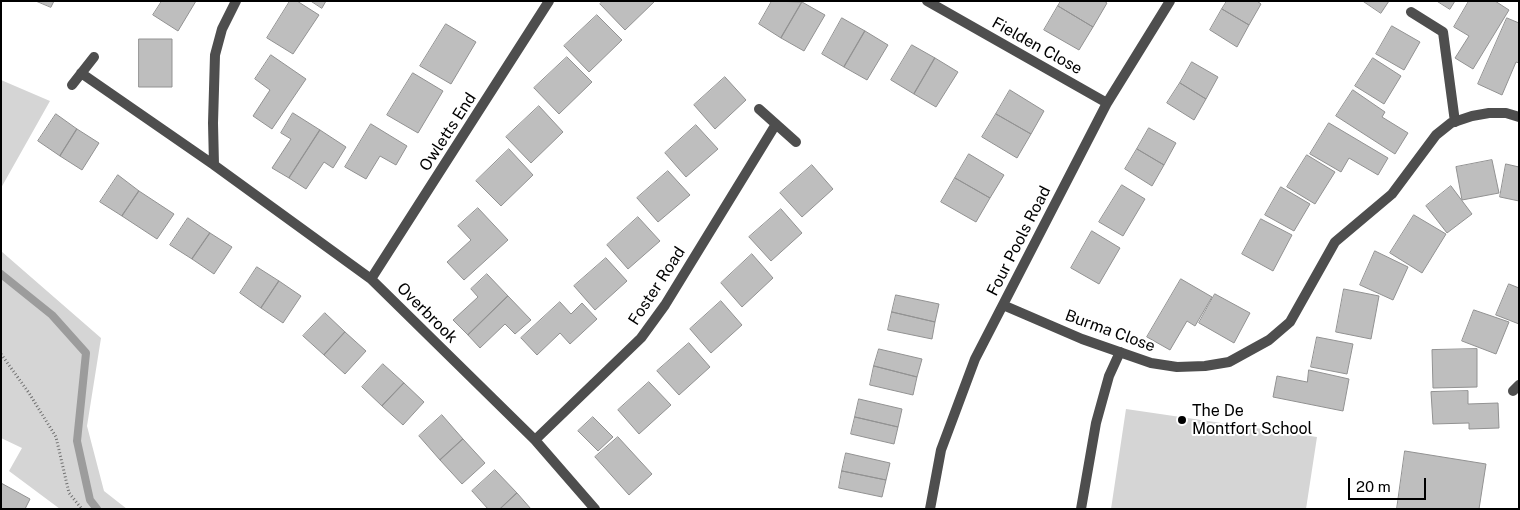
<!DOCTYPE html>
<style>
body{margin:0}
#map{position:relative;width:1520px;height:510px;overflow:hidden;background:#fff;font-family:"Public Sans",sans-serif}
canvas{display:block}
.frame{position:absolute;inset:0;border:2px solid #000;pointer-events:none}
.scale{position:absolute;left:1348px;top:478px;width:78px;height:22px;box-sizing:border-box;border:2px solid #000;border-top:0;padding-left:6px;font-size:15px;line-height:18px;white-space:nowrap;color:#000;-webkit-text-stroke:4px #fff;paint-order:stroke}
</style>
<div id="map">
<canvas width="1520" height="510"></canvas>
<div class="frame"></div>
<div class="scale">20 m</div>
</div>
<script>
const c = document.querySelector('canvas').getContext('2d');
c.lineJoin = 'round';
function paint(path, color) {
  c.fillStyle = color;
  c.fill(path, 'evenodd');
}
function trace(path, color, width, dash) {
  c.strokeStyle = color;
  c.lineWidth = width;
  c.lineCap = dash ? 'butt' : 'round';
  c.setLineDash(dash || []);
  c.stroke(path);
}
function drawText(font, color, halo, rows, align = 'center') {
  c.font = font + ' "Public Sans",sans-serif';
  c.lineWidth = 4;
  c.setLineDash([]);
  c.textBaseline = 'middle';
  c.strokeStyle = halo;
  c.fillStyle = color;
  for (const [text, x, y, turn = 0] of rows) {
    c.save();
    c.translate(x, y);
    c.rotate((+turn || 0) * Math.PI / 180);
    c.textAlign = isNaN(turn) ? turn : align;
    if (halo) c.strokeText(text, 0, 0);
    c.fillText(text, 0, 0);
    c.restore();
  }
}
const green = new Path2D(`
 M1 80 50 101 1 188Z
 M1 251 101 338 87 426 104 491 127 509H60L9 471 22 448 1 438Z
 M1126 409 1317 437 1306 509H1111Z`);
const stream = new Path2D(`
 M1 274 52 315 86 353 77 441 90 500 97 509`);
const building = new Path2D(`
 M36 1H54L51 7Z
 M162 1H196L178 31 153 15Z
 M290 1H297L319 15 293 54 267 38Z
 M311 1H326L322 8Z
 M603 1H655L625 30 600 4Z
 M772 1 802 2 781 38 759 24Z
 M1061 1H1104L1107 3 1093 27 1058 6Z
 M1227 1H1257L1261 4 1249 25 1222 9Z
 M1363 1H1389L1381 13Z
 M1437 1H1455L1450 9Z
 M1469 1H1495L1509 10 1473 69 1455 58 1469 36 1454 27Z
 M802 2 825 15 804 51 781 38Z
 M1058 6 1093 27 1079 50 1044 30Z
 M1222 9 1249 25 1237 47 1210 30Z
 M597 15 622 40 589 72 564 46Z
 M842 18 865 31 844 67 822 54Z
 M1507 18 1519 23V63L1516 62 1502 95 1478 84Z
 M446 24 476 42 451 84 420 66Z
 M1392 26 1420 42 1404 70 1376 54Z
 M865 31 888 45 867 80 844 67Z
 M139 39H172V87H139Z
 M912 45 935 58 914 94 891 80Z
 M271 55 306 79 272 129 253 116 270 90 255 79Z
 M567 57 592 82 559 114 534 88Z
 M935 58 958 72 936 107 914 94Z
 M1373 58 1401 76 1384 104 1355 86Z
 M1192 62 1218 77 1206 99 1180 83Z
 M413 73 443 91 418 133 387 115Z
 M725 77 746 100 715 129 694 105Z
 M1180 83 1206 99 1194 120 1167 103Z
 M1010 90 1044 111 1031 134 996 114Z
 M1353 90 1385 112 1382 117 1408 133 1395 154 1336 116Z
 M539 106 563 132 531 163 506 137Z
 M293 113 320 130 289 178 272 168 291 139 281 133Z
 M56 114 77 129 60 156 38 141Z
 M996 114 1031 134 1017 158 982 137Z
 M1329 123 1388 158 1378 175 1349 158 1341 172 1310 154Z
 M371 124 407 146 396 165 380 156 366 179 345 167Z
 M696 125 718 149 686 177 665 153Z
 M1149 128 1176 143 1164 165 1137 149Z
 M77 129 99 143 82 170 60 156Z
 M320 130 346 147 333 168 324 162 306 189 289 178Z
 M509 149 533 175 501 206 476 181Z
 M1137 149 1164 165 1152 186 1125 169Z
 M969 154 1004 175 990 198 955 178Z
 M1307 155 1335 172 1315 204 1287 187Z
 M1492 160 1499 193 1462 200 1456 167Z
 M1506 164 1519 167V201L1500 197Z
 M812 165 833 189 802 217 780 193Z
 M668 171 690 195 658 222 637 198Z
 M118 175 139 191 122 216 100 202Z
 M955 178 990 198 976 222 941 202Z
 M1122 185 1145 199 1123 236 1099 222Z
 M1451 186 1472 214 1447 233 1426 206Z
 M1281 187 1310 204 1294 231 1265 215Z
 M139 191 174 214 157 239 122 216Z
 M478 208 508 240 464 280 447 262 471 240 458 226Z
 M781 209 802 233 771 261 749 237Z
 M1414 215 1446 234 1422 273 1390 253Z
 M638 217 660 241 628 269 607 245Z
 M188 218 210 233 192 259 170 245Z
 M1261 219 1292 235 1273 271 1242 254Z
 M1092 231 1120 248 1099 284 1071 268Z
 M210 233 232 247 214 274 192 259Z
 M1375 251 1408 267 1393 300 1360 285Z
 M752 254 773 278 742 307 721 283Z
 M606 258 627 281 595 310 574 286Z
 M257 267 279 281 261 308 240 293Z
 M487 274 508 296 468 335 453 320 478 297 471 289Z
 M1181 279 1212 297 1195 326 1187 321 1170 350 1147 337Z
 M279 281 301 296 283 323 261 308Z
 M1509 284 1519 288V324L1496 315Z
 M1344 289 1379 296 1371 339 1336 332Z
 M1215 294 1250 313 1234 343 1199 323Z
 M896 295 939 304 935 322 892 312Z
 M508 296 531 320 515 334 505 324 480 348 468 335Z
 M721 301 742 325 711 353 690 329Z
 M560 302 571 314 582 303 597 319 570 344 560 333 537 355 521 338Z
 M1474 310 1509 322 1496 354 1462 341Z
 M892 312 935 322 932 339 888 330Z
 M325 313 345 332 324 355 303 336Z
 M345 332 366 351 345 374 324 355Z
 M1317 337 1353 344 1347 374 1311 367Z
 M689 343 710 367 679 395 657 371Z
 M879 349 922 359 917 377 874 366Z
 M1477 349V387L1433 388 1432 350Z
 M383 364 404 383 382 406 362 387Z
 M874 366 917 377 913 395 870 385Z
 M1309 370 1349 379 1343 411 1273 397 1277 376 1307 382Z
 M649 382 671 405 639 434 618 410Z
 M404 383 424 402 403 425 382 406Z
 M1468 391V404L1498 403 1499 428 1469 429V423L1433 424 1431 392Z
 M859 399 902 409 898 427 855 417Z
 M442 415 463 439 440 460 419 436Z
 M593 417 613 437 598 451 578 431Z
 M855 417 898 427 894 444 851 434Z
 M618 437 652 474 629 495 595 457Z
 M463 439 485 463 462 484 440 460Z
 M1405 451 1486 464 1479 509H1397Z
 M846 453 890 463 886 480 842 471Z
 M495 470 517 493 500 509H488L472 491Z
 M842 471 886 480 882 497 839 488Z
 M1 483 30 499 25 509H1Z
 M517 493 531 509H500Z`);
const path = new Path2D(`
 M1 354 29 393 56 437 69 493 82 509`);
const lane = new Path2D(`
 M1411 12 1443 32 1455 122
 M1081 509 1096 423 1109 376 1120 352`);
const street = new Path2D(`
 M927 1 1107 103
 M81 73 214 165 371 279 535 440 595 509
 M72 85 94 57
 M759 109 796 142
 M214 165 213 123 215 55 222 29 236 1
 M371 279 549 1
 M1003 305 1082 339 1151 363 1177 367 1205 366 1229 362 1269 340 1290 322 1335 242 1392 194 1436 135 1451 123 1472 116 1489 113H1506L1519 117
 M1513 391 1519 385
 M535 440 641 338 665 305 776 124
 M930 509 941 450 975 359 1107 103 1170 1`);
const markers = [
 [1182,420,5,"#000"]
];
const streetNames = [
 ["Fielden Close",1037,46,29],
 ["Owletts End",448,132,-57],
 ["Four Pools Road",1019,241,-63],
 ["Foster Road",657,286,-57],
 ["Overbrook",427,313,45],
 ["Burma Close",1110,331,20]
];
const poiNames = [
 ["The De",1192,411],
 ["Montfort School",1192,429]
];
paint(green, '#d5d5d5');
trace(stream, '#9c9c9c', 8);
paint(building, '#bebebe');
trace(building, '#929292', 1);
trace(path, '#707070', 3, [1, 2.5]);
trace(lane, '#4e4e4e', 10);
trace(street, '#4e4e4e', 10);
for (const [x, y, r, color] of markers) {
  const dot = new Path2D();
  dot.arc(x, y, r, 0, 2 * Math.PI);
  c.fillStyle = color;
  c.fill(dot);
  trace(dot, '#fff', 2);
}
drawText('16px', '#000', '#fff', streetNames);
drawText('16px', '#000', '#fff', poiNames, 'left');
</script>
